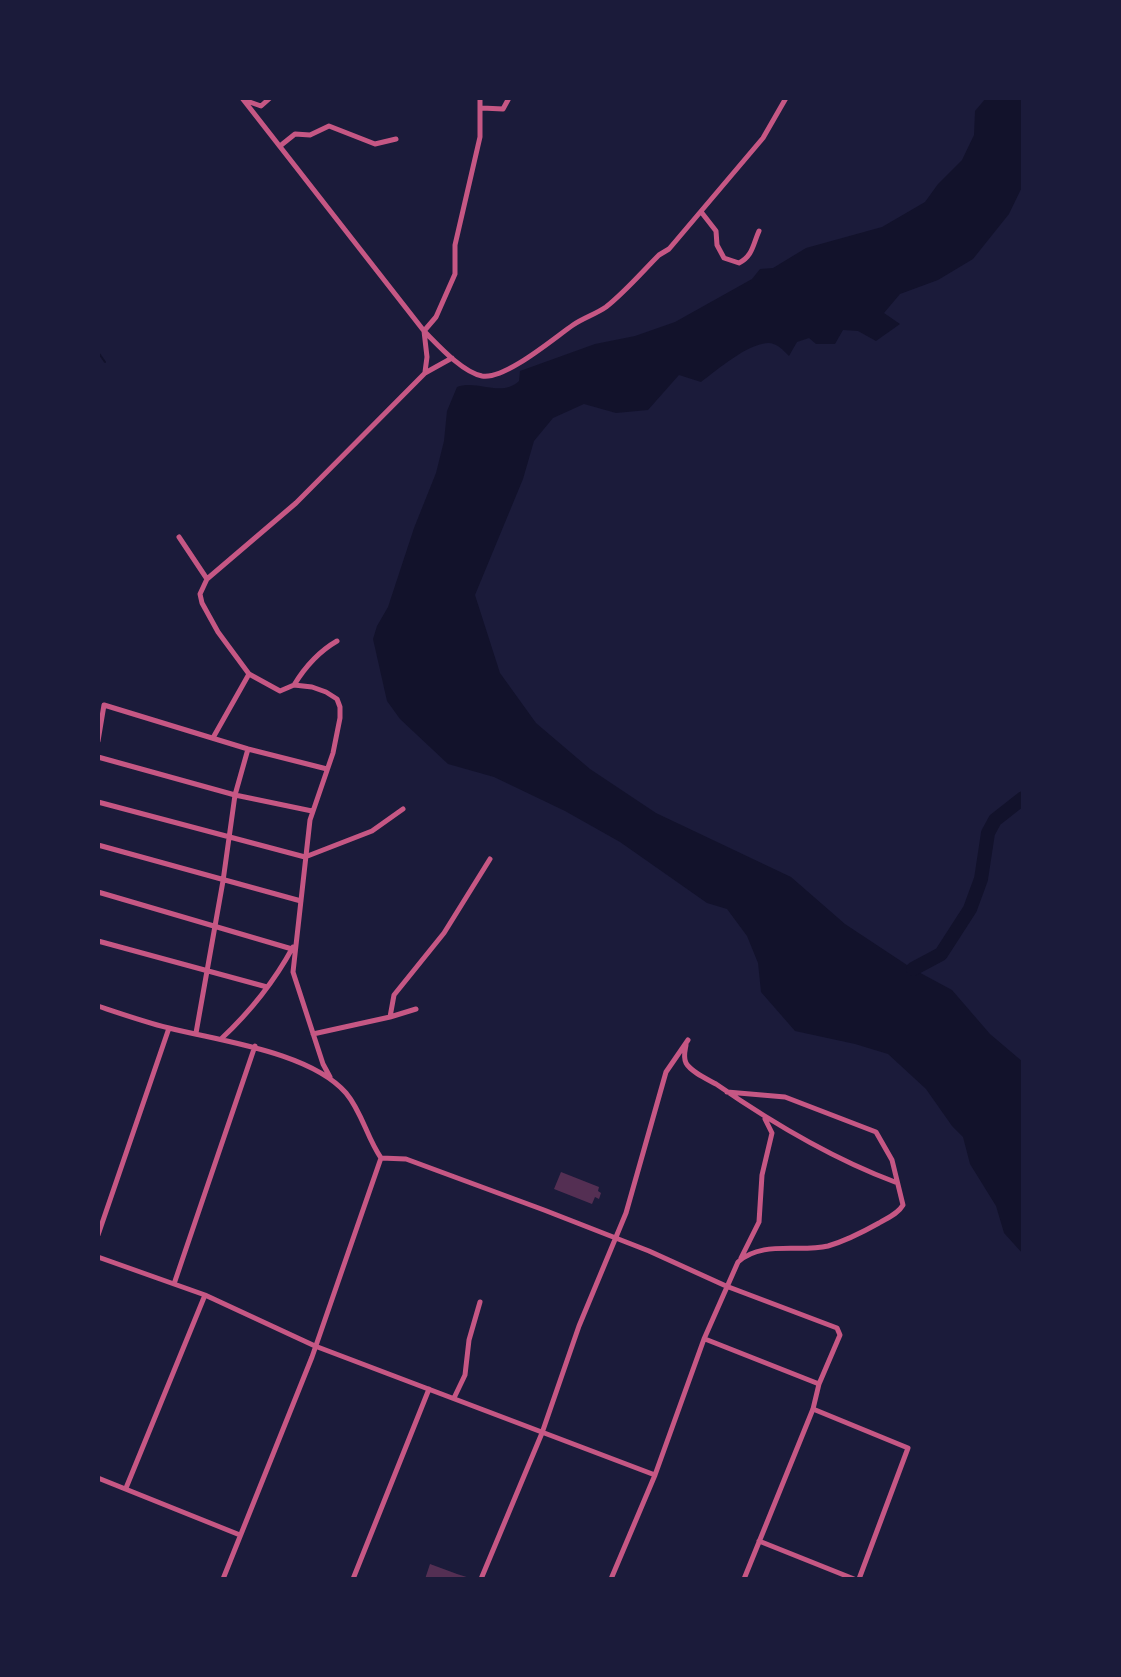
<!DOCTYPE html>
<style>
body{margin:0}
#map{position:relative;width:1121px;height:1677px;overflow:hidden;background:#1b1b3a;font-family:Jost,sans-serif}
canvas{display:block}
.frame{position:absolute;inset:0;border:100px solid #1b1b3a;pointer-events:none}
</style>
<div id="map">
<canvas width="1121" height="1677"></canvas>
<div class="frame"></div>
</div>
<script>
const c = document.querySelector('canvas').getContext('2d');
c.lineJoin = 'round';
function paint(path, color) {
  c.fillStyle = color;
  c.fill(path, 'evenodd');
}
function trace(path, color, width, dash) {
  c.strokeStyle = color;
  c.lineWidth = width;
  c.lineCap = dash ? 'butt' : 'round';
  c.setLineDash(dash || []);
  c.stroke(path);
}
const water = new Path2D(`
 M986 98H1023V185L1009 214 973 259 938 280 900 294 884 313 900 324 876 341 858 331 843 330 835 344H816L809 338 797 342 789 356C783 350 777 343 768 343 747 344 717 370 701 382L679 375 648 410 616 413 584 404 553 418 534 441 523 479 475 595 500 673 536 723 590 769 656 813 791 877 845 924 913 969 952 990 990 1034 1023 1062V1254L1004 1233 996 1206 970 1164 963 1137 952 1126 926 1089 888 1054 855 1044 795 1031 761 992 758 963 747 936 727 909 707 903 620 842 565 811 494 777 448 764 400 719 387 701 373 639 377 626 388 607 414 528 436 473 444 441 447 411 457 387C477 379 501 398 519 381L520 371 595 344 635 336 675 322 752 279 760 269 773 268 806 248 882 227 925 202 938 184 962 160 974 135 975 111Z`);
const stream = new Path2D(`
 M98 352 105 362`);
const river = new Path2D(`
 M913 969 941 954 970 909 981 879 988 833 995 820 1023 798`);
const building = new Path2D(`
 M561 1172 599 1187 598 1191 601 1193 599 1199 595 1197 592 1204 554 1189Z
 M430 1564 457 1574 473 1579H425Z`);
const minor = new Path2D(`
 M242 98 424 331 427 357 425 372
 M480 98V137L455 245V274L436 317 424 331C438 345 462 372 482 376 505 380 554 338 573 325 583 318 596 314 606 307 625 292 642 272 659 255L669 249 763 138 786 98
 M244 100 261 106 270 98
 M482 108 503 109 509 98
 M280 146 295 134 310 135 329 126 375 144 396 139
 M702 213 716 231 717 245 724 258 739 263C753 256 753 244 759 231
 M179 537 207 579
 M294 685C305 667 318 652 337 641
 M214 736 249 674
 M98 741 104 705 248 749 327 769
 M98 757 235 795 312 811
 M98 802 305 857 372 831 403 809
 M98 845 301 901
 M98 892 292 949
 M98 941 267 987
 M98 1006C122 1014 145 1022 169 1028 220 1041 310 1052 346 1093 362 1112 367 1138 381 1158L406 1159 544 1210 649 1251 726 1286 837 1328 840 1335 819 1384 813 1409 744 1579
 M416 1009 390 1017 394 995 444 933 490 859
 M196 1033 223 881 235 795 248 749
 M313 1034 390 1017
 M221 1039C250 1012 274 982 293 947
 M686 1045C685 1051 683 1057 686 1063 691 1072 707 1079 716 1084 771 1122 833 1159 895 1182
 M330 1077 323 1064 293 972 310 820 333 753 340 718V707L337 699 326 692 312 687 294 685 280 691 249 674 218 632 202 603 200 594 207 579 296 503 425 373 452 358
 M98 1235 169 1028
 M98 1257 205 1295 315 1346 655 1475
 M741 1258 759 1222 762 1175 772 1133 765 1119
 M174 1284 255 1046
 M705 1339 819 1384
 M454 1398 465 1375 469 1340 480 1302
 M813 1409 908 1448 859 1579
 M98 1478 240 1535
 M126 1488 205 1295
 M759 1541 854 1579
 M223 1579 312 1357 381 1158
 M353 1579 429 1389
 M481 1579 542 1433 579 1326 626 1213 666 1072 688 1040
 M611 1579 655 1475 704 1339 738 1262C762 1240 799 1253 828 1246 845 1241 863 1232 879 1223 887 1218 898 1214 903 1205L892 1160 876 1132 785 1097 727 1092`);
paint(water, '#12122b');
trace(stream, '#12122b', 2);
trace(river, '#12122b', 14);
paint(building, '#542f53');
trace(minor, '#c65784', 5);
</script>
